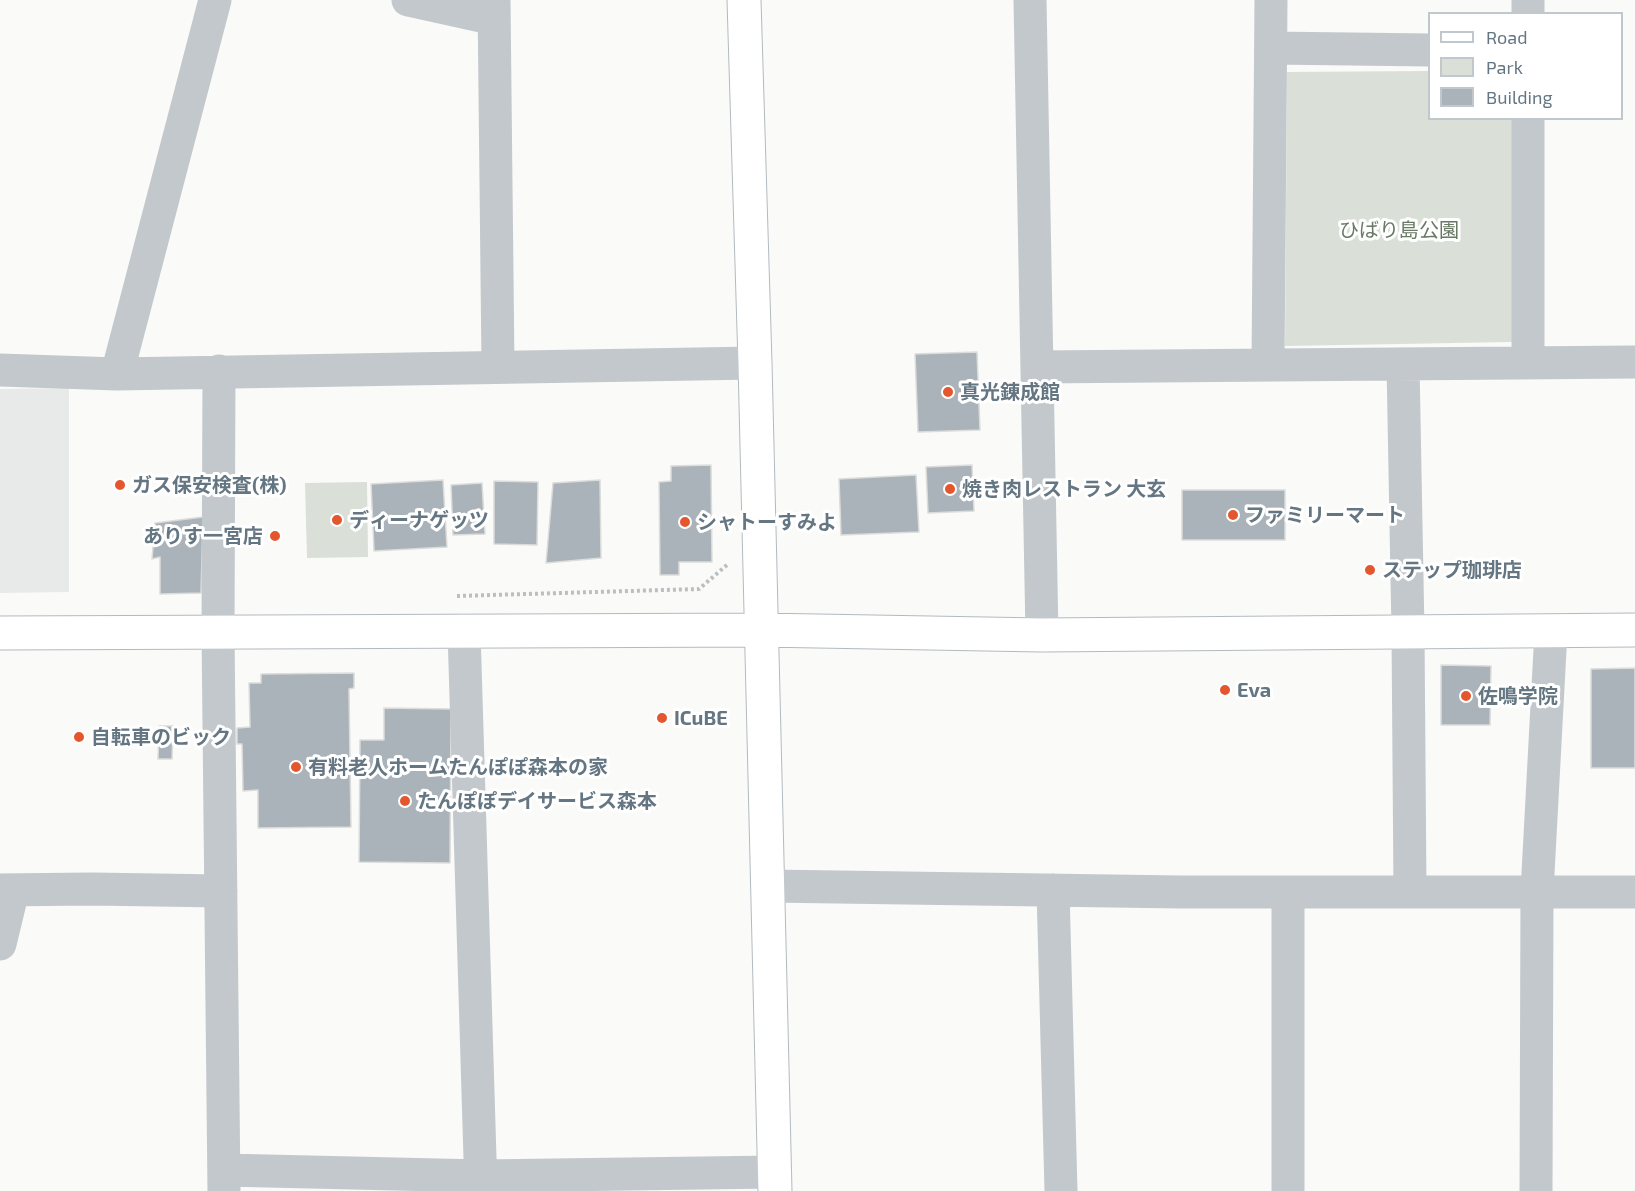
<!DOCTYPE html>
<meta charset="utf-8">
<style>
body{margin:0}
#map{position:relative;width:1635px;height:1191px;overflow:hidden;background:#fafaf8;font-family:"Exo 2",sans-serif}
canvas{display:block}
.legend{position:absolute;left:1428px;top:12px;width:195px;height:108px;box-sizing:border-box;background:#fff;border:2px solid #c1c8cd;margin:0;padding:8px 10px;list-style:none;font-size:18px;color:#657683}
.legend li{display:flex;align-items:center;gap:12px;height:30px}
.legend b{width:30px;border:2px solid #c1c8cd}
</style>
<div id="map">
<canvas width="1635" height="1191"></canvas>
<ul class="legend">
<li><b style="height:8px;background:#fff"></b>Road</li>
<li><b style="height:16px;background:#dadfd7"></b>Park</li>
<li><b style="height:16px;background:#aab3b9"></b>Building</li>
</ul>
</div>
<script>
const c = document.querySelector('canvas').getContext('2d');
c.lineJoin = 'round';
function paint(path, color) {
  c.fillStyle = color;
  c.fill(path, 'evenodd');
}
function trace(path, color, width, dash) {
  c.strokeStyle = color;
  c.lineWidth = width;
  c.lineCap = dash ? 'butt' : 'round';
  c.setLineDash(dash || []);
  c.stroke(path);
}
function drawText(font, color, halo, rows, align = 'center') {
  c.font = font + ' "Exo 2","Noto Sans JP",sans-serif';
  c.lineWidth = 6;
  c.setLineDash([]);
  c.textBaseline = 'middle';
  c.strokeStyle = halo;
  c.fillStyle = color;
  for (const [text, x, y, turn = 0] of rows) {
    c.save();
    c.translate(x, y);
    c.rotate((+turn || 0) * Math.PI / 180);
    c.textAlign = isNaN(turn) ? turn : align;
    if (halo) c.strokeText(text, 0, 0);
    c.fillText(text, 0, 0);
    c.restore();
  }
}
const built = new Path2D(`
 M69 388V592L0 593V389Z`);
const green = new Path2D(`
 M1429 71 1430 118 1512 119V342L1285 346 1287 72Z
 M367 482 368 557 307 558 305 483Z`);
const building = new Path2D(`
 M977 352 980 430 918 432 915 354Z
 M711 465 712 562H679V575H660L659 482 671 481V466Z
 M972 465 974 511 928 513 926 467Z
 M916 475 919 532 841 535 839 479Z
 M443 480 447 547 374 551 371 484Z
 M600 480 601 558 546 563 553 483Z
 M494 481 538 482 537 545 494 544Z
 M482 483 485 534 453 535 451 485Z
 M1182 490H1285V540H1182Z
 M203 517 201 593 160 594V557L152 559 155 523Z
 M1441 665 1491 666 1490 725H1441Z
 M1635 668V768H1591V669Z
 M354 673V688L349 689 351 827 258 828V790L243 791 242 744H237V728L250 727 249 683H261V674Z
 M384 708 451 709 450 863 359 862 360 740H384Z
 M159 726H173L172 759H158Z`);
const path = new Path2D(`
 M457 596 699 589 728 564`);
const street = new Path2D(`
 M408 0 494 19
 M494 0 498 367
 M1030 0 1042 635
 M1528 0V14
 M1271 48 1430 50
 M1528 118V363
 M1403 364 1408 632 1410 892
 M1268 365 1271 0
 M1037 367 1635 362
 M0 370 117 374 755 363
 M219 371 218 632 224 1191
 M117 374 215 0
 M464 631 481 1191
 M768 886 1181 892H1635
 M0 890 91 889 221 891
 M1053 890 1061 1191
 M1288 892V1191
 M0 944 13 890
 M225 1170 481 1176 775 1172
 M1536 1191 1537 892 1551 631`);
const secondary = new Path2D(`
 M744 0 755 363 775 1191
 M0 633 761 630 1042 635 1635 630`);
const markers = [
 [948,392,6,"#e4572e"],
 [120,485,6,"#e4572e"],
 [950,489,6,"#e4572e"],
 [1233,515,6,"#e4572e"],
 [337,520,6,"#e4572e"],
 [685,522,6,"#e4572e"],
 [275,536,6,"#e4572e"],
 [1370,570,6,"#e4572e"],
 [1225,690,6,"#e4572e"],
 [1466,696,6,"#e4572e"],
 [662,718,6,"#e4572e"],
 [79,737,6,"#e4572e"],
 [296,767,6,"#e4572e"],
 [405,801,6,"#e4572e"]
];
const parkNames = [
 ["ひばり島公園",1399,230]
];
const poiNames = [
 ["真光錬成館",960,392],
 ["ガス保安検査(株)",132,485],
 ["焼き肉レストラン 大玄",962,489],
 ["ファミリーマート",1245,515],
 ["ディーナゲッツ",349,520],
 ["シャトーすみよ",697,522],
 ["ありす一宮店",263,536,"right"],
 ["ステップ珈琲店",1382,570],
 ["Eva",1237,690],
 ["佐鳴学院",1478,696],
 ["ICuBE",674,718],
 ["自転車のビック",91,737],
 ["有料老人ホームたんぽぽ森本の家",308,767],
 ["たんぽぽデイサービス森本",417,801]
];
paint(built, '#e8e9e9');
paint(green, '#dadfd7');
paint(building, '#aab3b9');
trace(building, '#dcdcda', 1.5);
trace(secondary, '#b3babf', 35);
trace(path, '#bbbfc2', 4, [3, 3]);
trace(street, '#c3c8cc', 33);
trace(secondary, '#fff', 33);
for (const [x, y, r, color] of markers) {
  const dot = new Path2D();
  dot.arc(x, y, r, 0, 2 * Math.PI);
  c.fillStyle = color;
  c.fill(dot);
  trace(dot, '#fff', 2);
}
drawText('20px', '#687a64', '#fff', parkNames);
drawText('bold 20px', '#657683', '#fff', poiNames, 'left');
</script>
